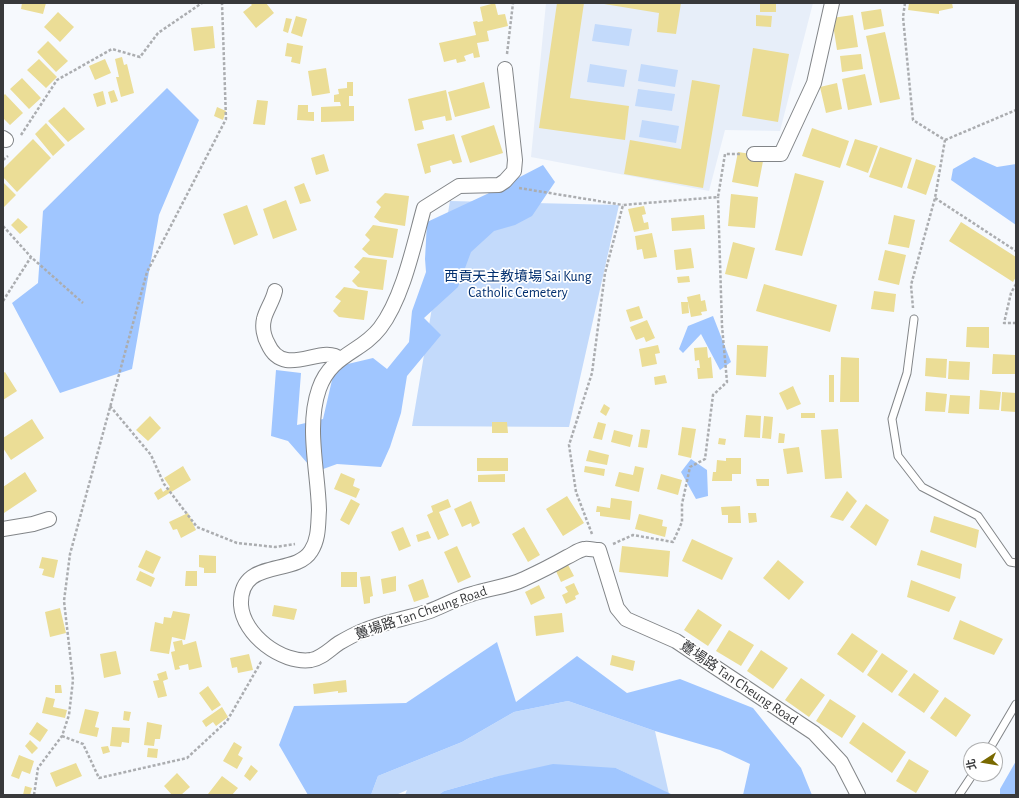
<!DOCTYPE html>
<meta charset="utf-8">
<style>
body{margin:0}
#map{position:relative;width:1019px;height:798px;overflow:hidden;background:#f6f9fd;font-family:"Alegreya Sans","Noto Sans TC",sans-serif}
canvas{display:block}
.frame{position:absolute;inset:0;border:4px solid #38393b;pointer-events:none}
.north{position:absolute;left:963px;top:742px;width:40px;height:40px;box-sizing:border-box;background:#fff;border:1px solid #afb0b1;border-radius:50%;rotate:258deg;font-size:11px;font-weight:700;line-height:16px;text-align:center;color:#38393b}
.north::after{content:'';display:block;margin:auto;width:14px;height:18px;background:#796900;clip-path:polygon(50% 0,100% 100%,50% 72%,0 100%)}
</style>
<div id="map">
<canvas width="1019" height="798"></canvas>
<div class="frame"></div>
<div class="north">北</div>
</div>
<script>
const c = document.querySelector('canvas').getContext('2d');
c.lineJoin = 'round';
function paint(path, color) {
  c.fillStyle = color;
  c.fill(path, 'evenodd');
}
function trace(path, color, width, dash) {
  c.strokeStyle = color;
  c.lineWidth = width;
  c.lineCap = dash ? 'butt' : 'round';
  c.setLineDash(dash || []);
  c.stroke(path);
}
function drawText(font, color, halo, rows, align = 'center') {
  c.font = font + ' "Alegreya Sans","Noto Sans TC",sans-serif';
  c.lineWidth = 3.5;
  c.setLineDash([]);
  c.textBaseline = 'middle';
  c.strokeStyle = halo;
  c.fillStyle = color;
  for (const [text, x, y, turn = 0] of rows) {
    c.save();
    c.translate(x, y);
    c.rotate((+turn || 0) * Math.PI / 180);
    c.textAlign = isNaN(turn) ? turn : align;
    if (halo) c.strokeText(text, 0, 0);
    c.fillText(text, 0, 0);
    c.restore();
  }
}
const built = new Path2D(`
 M546 3H813L780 131 725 130 709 191 531 157Z`);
const green = new Path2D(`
 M595 24 632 29 629 46 592 41Z
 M590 64 627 70 624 87 587 82Z
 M641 64 678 70 675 87 638 81Z
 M638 89 675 94 672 111 635 106Z
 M642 120 679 126 676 143 639 137Z
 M450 201 619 205 569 427 412 426Z
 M568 701 655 731 669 794 616 768 494 777 444 791 438 795H405L407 790 396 795H371L378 776 462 742 514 712Z`);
const forest = new Path2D(`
 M167 88 199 120 159 215 132 369 60 393 12 303 38 283 43 211Z
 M974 157 997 167 1016 164V225L951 180 953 169Z
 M543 165 555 182 532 216 515 225 494 231 471 252 458 287 424 318 441 335 407 376 401 413 390 447 381 467 337 464 315 472 288 441 271 436 276 370 301 373 297 425 323 419 335 367 373 358 387 369 409 342 412 311 426 272 425 259 427 222 487 194Z
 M713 316 731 362 720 370 701 334 683 353 679 349 688 326Z
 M691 459 707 470 708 496 696 499 681 472Z
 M497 642 516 702 577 656 627 693 680 679 753 708 801 768 812 795H743L750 764 720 750 655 731 568 701 514 712 462 742 378 776 371 795H308L279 745 294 706 406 703Z
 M1016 761V795H1000V789Z
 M553 764 616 768 673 795H438L444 791 494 777Z`);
const building = new Path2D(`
 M22 3H46L43 14 21 9Z
 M250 3H266L274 13 256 28 243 12 252 5Z
 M495 3 498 15 505 14 508 26 487 31 489 41 477 43 480 57 474 58 473 53 464 56 466 61 457 63 456 59 444 62 439 43 476 35 473 22 477 21 478 22 483 21 480 7Z
 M557 3H584L570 98 629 106 625 140 539 128Z
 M598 3H681L676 34 657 32 659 13Z
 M760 3H776V12H760Z
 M909 3H952L953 8 939 11V14L908 10Z
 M881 9 884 26 864 30 861 12Z
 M58 12 74 27 60 42 44 27Z
 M756 15 772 16 771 27 756 26Z
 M853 15 858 47 837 50 832 18Z
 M296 16 307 19 302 37 291 33Z
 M286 18 292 19 288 33 283 31Z
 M213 26 215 48 194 51 191 28Z
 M885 32 900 99 880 103 866 36Z
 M48 41 68 61 56 72 37 52Z
 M287 43 303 46 300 64 291 62 292 57 285 56Z
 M753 48 789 54 778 122 742 116Z
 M861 54 863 69 842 72 840 56Z
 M122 57 124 65 127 64 134 93 121 97 116 77H119L115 59Z
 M39 59 57 77 46 88 27 70Z
 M105 59 111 73 95 80 89 66Z
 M326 68 330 93 312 96 308 71Z
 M865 74 872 105 848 110 842 79Z
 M22 78 41 98 29 109 10 89Z
 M692 80 720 85 703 188 624 174 630 140 681 149Z
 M347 82H353V96H349V106H354V121L321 122V107L341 106 340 102H334V95L339 94 338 89 347 88Z
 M484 82 490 108 455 117 448 92Z
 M837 83 842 109 826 113 820 87Z
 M114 90 118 101 111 103 108 92Z
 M446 90 452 120 446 121 445 116 422 121 424 129 415 131 408 99Z
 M103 91 106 104 97 107 93 94Z
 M5 94 23 113 10 125 3 118V96Z
 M257 100 268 101 265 125 253 124Z
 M298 105H308V112H314V121L297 120Z
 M64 107 85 129 68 142 48 121Z
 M217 107 226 111 223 120 214 116Z
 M46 123 65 145 53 156 35 134Z
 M494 125 503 153 470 163 461 136Z
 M812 128 849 141 840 168 802 156Z
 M454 134 462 162 453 164 451 160 430 166 431 172 425 174 417 144Z
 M33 139 51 158 17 192 3 177V169Z
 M855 139 878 146 868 173 846 165Z
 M880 147 912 158 902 188 869 177Z
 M738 152 764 156 758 187 732 182Z
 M324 154 329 171 316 175 311 158Z
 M916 159 936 166 926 195 907 188Z
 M795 173 824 181 802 256 775 250Z
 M3 182 16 195 3 208Z
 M304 183 311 201 300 204 294 187Z
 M385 193 409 196 405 226 380 222 374 217 381 207 376 202Z
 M731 194 758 197 755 228 728 226Z
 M286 200 297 230 273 239 263 209Z
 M247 205 258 235 234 245 223 214Z
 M644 206 646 214 642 215 644 223 648 222 649 229 634 232 628 209Z
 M704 215 705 229 672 231 671 218Z
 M894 215 915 220 909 248 888 244Z
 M18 218 28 227 20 234 11 225Z
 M961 222 1016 257V277L1013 282 949 241Z
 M373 225 398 229 393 258 369 255 362 249 370 240 365 235Z
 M652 233 657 257 644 259 642 249 637 250 635 236Z
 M733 242 755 248 747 279 725 274Z
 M691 248 694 268 676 270 674 250Z
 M885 250 906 255 899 285 878 280Z
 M363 257 387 260 383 290 358 287 352 281 360 272 354 267Z
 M689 276 690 282 678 283 677 277Z
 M764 284 837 305 830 332 756 311Z
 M344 287 368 291 364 320 339 317 333 311 341 301 335 297Z
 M874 291 896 294 894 312 871 309Z
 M700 294 701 301 705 300 707 311 701 312 702 315 691 317 687 297Z
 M681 302H688L689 313 682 314Z
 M639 306 643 318 630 322 626 310Z
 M647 320 655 338 646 342 644 337 636 340 630 327Z
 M967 327H989V348L966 347Z
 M658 345 660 353 655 354 657 364 642 367 639 349Z
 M737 345 768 346 766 377 736 375Z
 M707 347 708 358 711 357 713 378 698 379 697 368H700L699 360 695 361 694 348Z
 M993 354 1015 355V374H992Z
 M841 357 859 358V402H840Z
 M926 358 947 359 946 378 925 376Z
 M949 361 970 362 969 380 948 379Z
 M5 372 17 391 3 400V373Z
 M665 375 667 383 655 385 654 377Z
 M829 375H834V402H829Z
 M793 386 801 404 787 410 779 393Z
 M980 390 1001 392 999 410 979 409Z
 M926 392 947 394 945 412 925 411Z
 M1002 392 1016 393V412L1001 411Z
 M950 395 970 396 969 414 948 413Z
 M604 404 610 408 606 416 600 412Z
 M801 413H815V418H801Z
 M746 415 761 416 760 438 744 437Z
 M150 416 161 428 148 441 136 430Z
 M764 416 773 417 771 439 762 438Z
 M32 419 44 438 11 460 3 448V438Z
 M492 422H507L508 433H492Z
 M598 422 606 424 602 440 593 438Z
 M682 427 696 429 691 458 678 455Z
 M641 429 650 430 647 448 638 447Z
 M838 429 842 478 825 479 821 430Z
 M614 430 633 435 630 447 611 442Z
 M779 433 785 434 784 443H778Z
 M719 438 726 439 725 445 718 444Z
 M799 447 803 472 787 474 783 449Z
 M589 450 609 455 607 465 586 461Z
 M477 458H508V471H477Z
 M726 458H741V474H732V481H712L713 472H716L717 460 726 461Z
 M183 466 191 480 158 500 154 493 161 488 163 492 170 487 164 478Z
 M585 466 605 469 604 476 584 472Z
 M635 466 644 468 639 492 615 486 619 472 633 475Z
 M25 472 37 491 4 513 3 487Z
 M341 473 355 479 353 486 360 489 356 498 334 489Z
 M505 474V482H478V475Z
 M661 474 682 480 678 495 657 489Z
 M756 479H769V486H757Z
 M847 491 857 501 843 521 830 517Z
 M567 496 584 523 563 536 546 509Z
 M611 498 632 501 630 520 600 516V512H596L597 506 610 508Z
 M351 499 360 504 349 525 340 520Z
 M448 499 451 507 439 512 449 535 438 540 427 515 433 512 431 506Z
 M471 501 480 523 472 527 471 523 462 527 454 509Z
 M866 504 889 520 876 546 850 527Z
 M740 506 741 523H728V515H722L721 507Z
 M188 513 196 530 181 538 177 529 173 530 169 522Z
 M748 513H756L757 522 749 523Z
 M639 514 663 520 662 526 667 527 665 537 635 529Z
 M934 516 979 530 976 548 930 532Z
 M403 527 411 546 399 551 391 532Z
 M524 527 540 555 528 562 512 534Z
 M428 531 431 538 418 542 416 535Z
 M692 539 733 558 722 580 682 561Z
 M457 546 471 577 458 583 444 552Z
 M622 546 670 551 668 577 619 572Z
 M146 550 161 557 153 574 138 567Z
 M921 550 962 564 960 579 917 565Z
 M199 555 216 556V573H204V568L199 567Z
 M42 557 58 560 54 578 42 575 44 569 39 568Z
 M778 560 804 582 789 600 763 578Z
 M567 563 574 576 561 582 555 569Z
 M140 571 155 578 151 587 136 580Z
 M186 571H197V586H185Z
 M341 572H357V587H341Z
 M370 576 373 596 370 597V603L364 604 360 577Z
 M396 576V591L383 594 381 579Z
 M423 579 429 597 414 602 408 585Z
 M911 580 956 597 949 612 907 597Z
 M574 583 579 594 575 596 576 599 566 604 562 595 568 592 565 587Z
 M539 585 545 598 531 605 525 592Z
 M274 605 297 609 294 620 272 616Z
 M60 608 66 633 50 637 45 612Z
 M698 609 722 625 708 646 684 630Z
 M173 611 190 614 185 640 172 637 169 654 150 651 155 622 163 624 164 617 171 618Z
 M562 613 564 632 536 636 534 616Z
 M960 620 1003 639 994 655 953 639Z
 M729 630 754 645 741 666 716 651Z
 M852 633 878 651 863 673 837 654Z
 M182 640 183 645 196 641 202 667 189 670 188 664 179 666 180 669 175 670 171 652 175 651 173 642Z
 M761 650 788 668 773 689 747 671Z
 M116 651 121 674 104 678 100 654Z
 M882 653 908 671 892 693 867 675Z
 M249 654 253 670 238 673 237 667 232 668 230 658Z
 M612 655 635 661 633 671 610 665Z
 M166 671 168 679 163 681 167 696 158 698 153 681 159 680 157 674Z
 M914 673 939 691 924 713 898 695Z
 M801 678 825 695 809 717 785 700Z
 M346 680 347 692 338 693V691L314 694 313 684Z
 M55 685H61L62 693H55Z
 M208 686 221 705 212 711 199 693Z
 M46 697 55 699 53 707 67 710 65 718 42 713Z
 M945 697 971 715 956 737 930 718Z
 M830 699 856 716 842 738 816 721Z
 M222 707 228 717 216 726 213 722 206 727 202 721Z
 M85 709 99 712 95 727 99 728 97 737 79 733Z
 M124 711 131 712 129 721 123 720Z
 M37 722 48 730 40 742 29 734Z
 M147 722 162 725 160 739H155L154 746 144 745Z
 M863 722 906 752 892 773 849 743Z
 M112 727 130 728 129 743 122 742 121 747 110 746Z
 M30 740 38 748 32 754 25 746Z
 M234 742 242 747 238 755 243 758 237 769 223 761Z
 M108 746 110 752 103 754 101 747Z
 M148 748 158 749 157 758 147 757Z
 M19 755 34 761 30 774 22 771 19 779 11 776Z
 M909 759 929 771 916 793 896 781Z
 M76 763 82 776 56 787 50 773Z
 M251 765 258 771 250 781 244 776Z
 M177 773 190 787 181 795H172L164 786Z
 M222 776 238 788 232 795H209L208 794Z
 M25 786 32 788 30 795H23Z`);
const path = new Path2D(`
 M905 3 903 17 913 120 945 140 935 198 911 285 913 308
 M507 54 513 3
 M21 135 57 80 112 49 140 57 158 33 202 3
 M945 140 1016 110
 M3 160 8 156
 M519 188 623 205
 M935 198 1016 251
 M3 226 31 257
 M1016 284 1011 293 1004 323H1016
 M3 301 31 257 83 303
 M110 406 151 455 164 484 197 527 237 543 275 547 295 544
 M592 534 576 492 569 445 592 373 605 273 623 205 718 197 725 154H740
 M613 544 633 535 673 542 682 522V504L690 467 705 459 713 395 727 382 722 326 718 197
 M62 736 83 744 99 778 187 758 227 721 261 662H262
 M34 795 38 768 62 736 69 715 73 680 64 601 70 554 147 272 226 119 222 3`);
const service = new Path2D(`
 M914 319 907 373 892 419 898 456 922 487 978 516 1010 562 1016 563
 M989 750 1016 704
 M959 795 973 774`);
const minor = new Path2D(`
 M505 69 515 160 514 171 505 181 499 185 459 186 424 208C414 244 403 298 380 328 361 353 331 354 319 389 306 426 318 471 319 510 318 524 319 539 311 551 295 577 239 557 241 605 243 635 282 664 311 660 322 658 330 649 339 643 346 639 353 635 360 632 382 622 405 619 427 612 442 607 456 598 472 594 489 588 508 587 524 579 539 572 553 565 567 557 572 555 578 550 584 549 588 548 594 550 599 550L617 608 626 619 676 641 814 733 841 762 858 795
 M3 138 6 140
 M754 154H781L814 83 832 3
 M275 291C273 301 266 310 264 319 262 327 264 337 268 344 284 380 322 343 340 359
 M3 529 33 524 49 519`);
const parkNames = [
 ["西貢天主教墳場 Sai Kung",518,277],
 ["Catholic Cemetery",518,293]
];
const streetNames = [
 ["躉場路 Tan Cheung Road",421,613,-19],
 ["躉場路 Tan Cheung Road",739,683,34]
];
paint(built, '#e7eef9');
paint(green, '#c3dafb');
paint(forest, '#a0c6ff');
paint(building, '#ebdd96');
trace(service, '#828588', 9);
trace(minor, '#828588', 16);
trace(path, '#abadb0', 2.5, [3, 2]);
trace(service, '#fff', 7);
trace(minor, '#fff', 14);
drawText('14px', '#002e6e', '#fff', parkNames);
drawText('14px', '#38393b', '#fff', streetNames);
</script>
